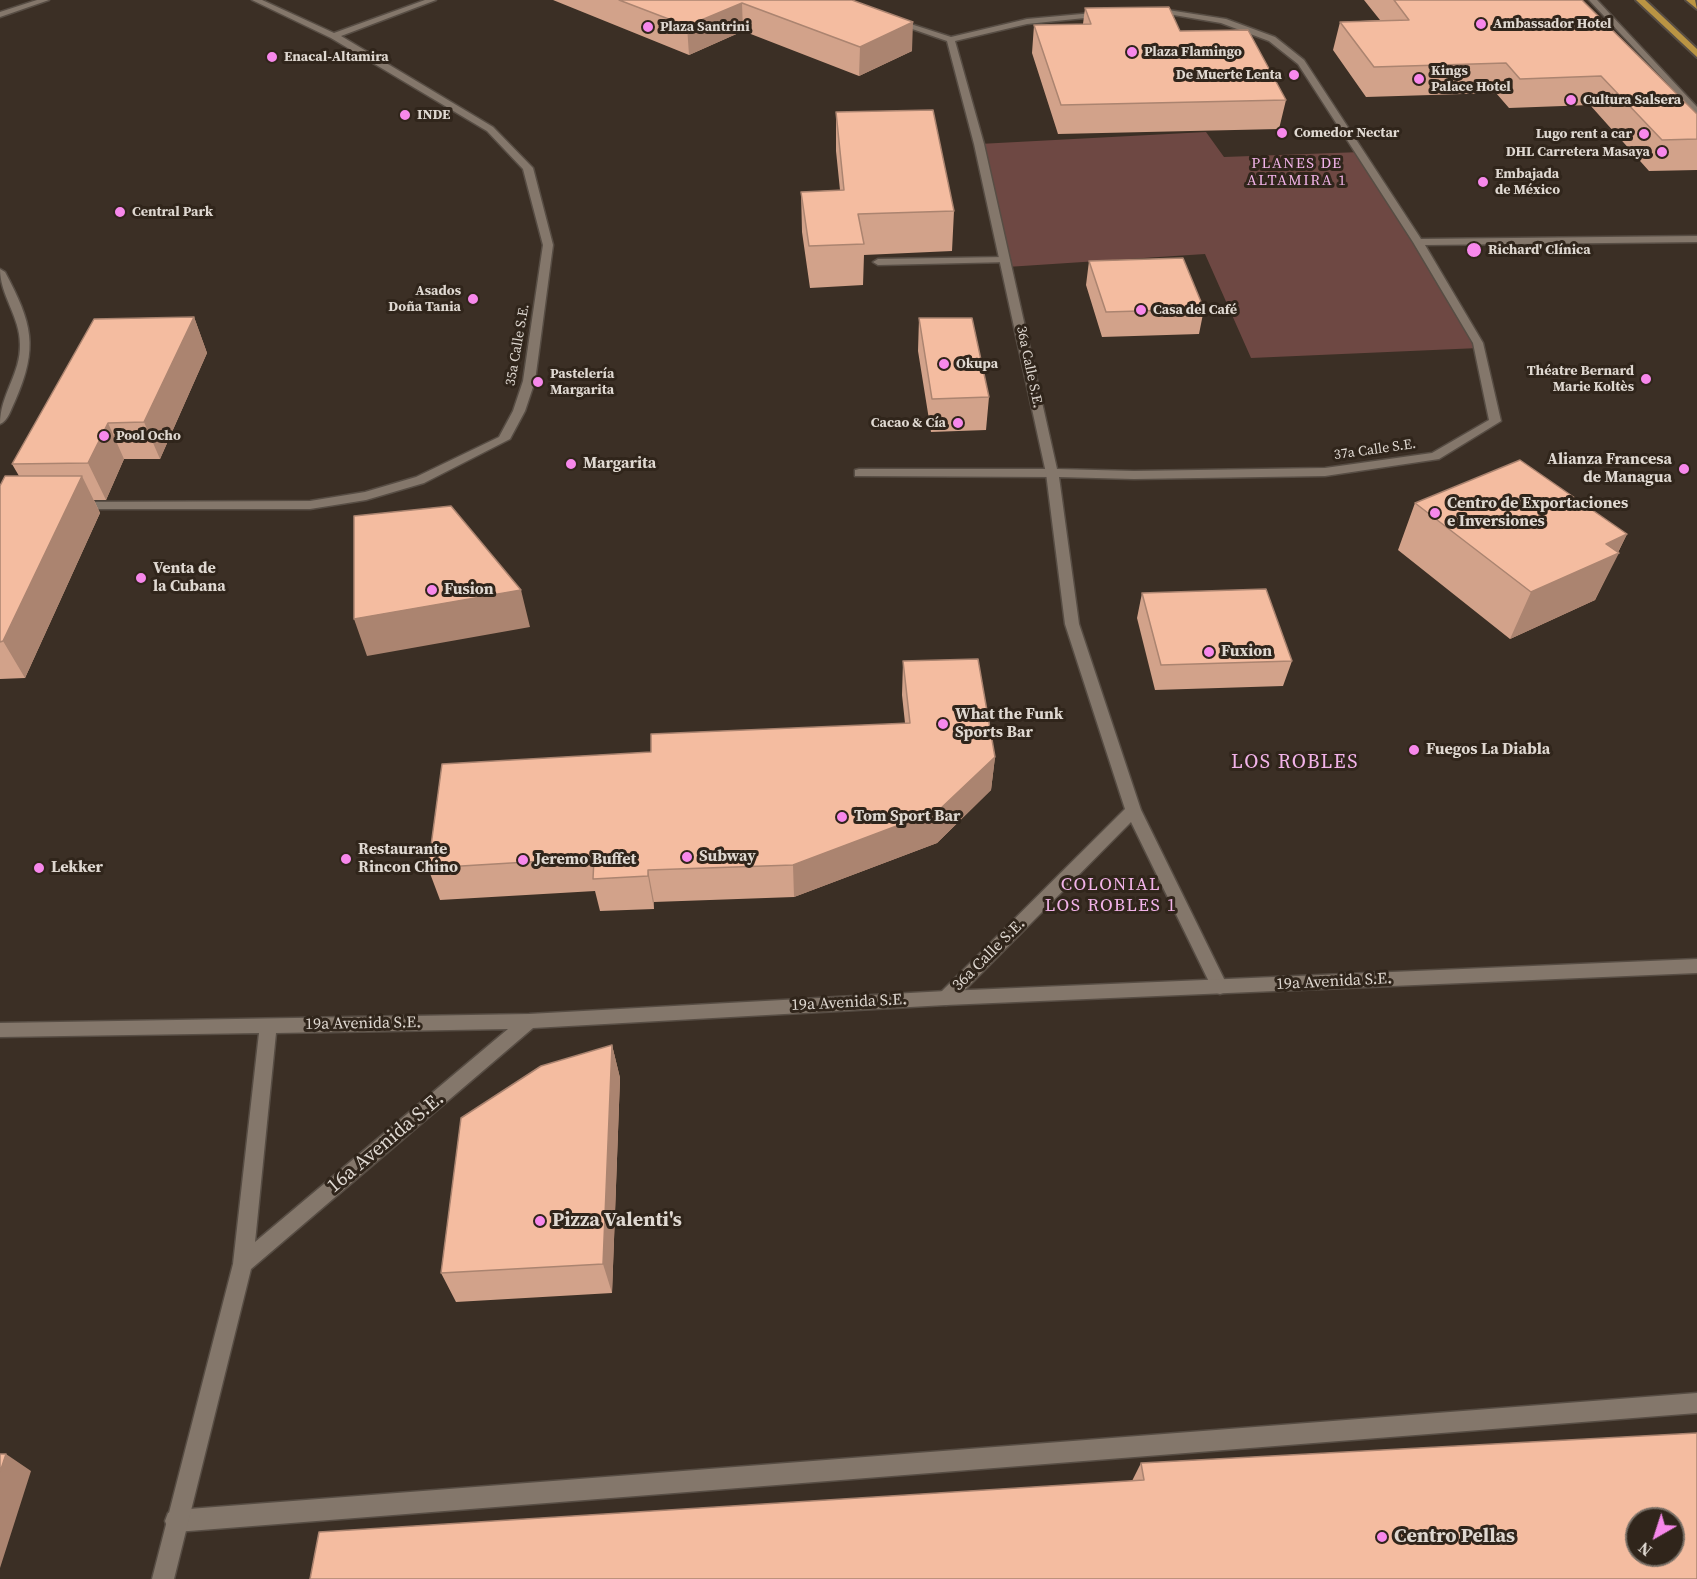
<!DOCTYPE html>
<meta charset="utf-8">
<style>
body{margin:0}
#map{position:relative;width:1697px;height:1579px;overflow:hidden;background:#3b2f25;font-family:"Source Serif 4",serif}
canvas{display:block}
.north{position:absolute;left:1625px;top:1507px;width:60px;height:60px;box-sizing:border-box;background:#30251b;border:2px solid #766d64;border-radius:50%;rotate:219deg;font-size:16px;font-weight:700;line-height:24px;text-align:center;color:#dfd8d1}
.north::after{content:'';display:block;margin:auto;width:21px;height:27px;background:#f788eb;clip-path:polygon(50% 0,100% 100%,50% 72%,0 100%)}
</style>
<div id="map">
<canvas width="1697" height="1579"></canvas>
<div class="north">N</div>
</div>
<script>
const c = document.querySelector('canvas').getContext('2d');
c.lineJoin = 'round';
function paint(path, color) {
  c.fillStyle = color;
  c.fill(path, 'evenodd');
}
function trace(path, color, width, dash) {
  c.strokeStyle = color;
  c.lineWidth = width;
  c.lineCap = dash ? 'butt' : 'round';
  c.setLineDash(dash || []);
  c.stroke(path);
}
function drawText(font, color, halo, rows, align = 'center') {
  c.font = font + ' "Source Serif 4",serif';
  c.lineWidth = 6;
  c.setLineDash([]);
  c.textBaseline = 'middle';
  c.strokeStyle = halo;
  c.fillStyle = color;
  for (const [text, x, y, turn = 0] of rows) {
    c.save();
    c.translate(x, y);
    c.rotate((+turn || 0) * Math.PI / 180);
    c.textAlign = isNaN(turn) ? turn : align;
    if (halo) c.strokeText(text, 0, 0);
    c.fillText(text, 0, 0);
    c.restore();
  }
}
const green = new Path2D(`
 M1206 132 1224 157 1361 152 1479 348 1251 358 1205 254 1007 267 979 144Z`);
const service = new Path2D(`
 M1005 257 1010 260 1009 262 878 265 873 262 878 259Z
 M859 469H1052L1058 473 1052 477 855 476V470Z
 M1697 1393V1413L176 1532 168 1529 165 1521 168 1513 176 1510Z`);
const minor = new Path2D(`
 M37 0H49L0 17V12Z
 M252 0H262L334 33 425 0H436L341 36 493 127 533 168 553 245 535 381 525 411 510 439 424 483 366 500 310 509H74L72 506 78 502 310 501 365 492 416 477 499 437 513 411 523 381 543 245 523 169 487 131 331 38Z
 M1589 0H1597L1697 107V115Z
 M1168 10 1226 19 1275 37 1304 60 1421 239 1697 236V242L1425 245 1483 343 1501 421 1439 459 1325 476 1134 479 1059 477 1079 624 1141 810 1228 987 1226 992 1220 994 1214 992 1131 822 952 1003 946 1005 940 1003 938 998 940 993 1125 809 1065 624 1046 473 974 144 947 41 892 22V18L951 37 1027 19 1104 12 1108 14 1104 16 1027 24 955 41 984 144 1057 469 1134 471 1325 468 1432 453 1489 420 1473 343 1413 242 1298 64 1269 41 1221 23 1168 14 1152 15 1148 13Z
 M0 269 5 272C32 323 39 347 15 401 11 409 8 421 0 424 0 395 21 373 20 344 20 317 0 295 0 269Z`);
const tertiary = new Path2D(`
 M1697 959V973L946 1005 533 1028 251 1269 174 1579H152L233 1264 259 1033 0 1037V1023L529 1014 946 991ZM508 1029 255 1242 276 1033Z`);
const trunk = new Path2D(`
 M1636 0H1645L1697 49V57Z
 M1686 0H1695L1697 9Z`);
const wall = new Path2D(`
 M553 0H852L912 51 859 76 743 31 689 55Z
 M1364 0H1582L1697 114V170L1649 171 1590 105 1509 108 1496 93 1366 97 1333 50 1340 22 1380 20Z
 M1085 8 1180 31 1286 100 1279 129 1058 134 1032 53 1034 25 1083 24Z
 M836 112 954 211 952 251 864 255 863 285 810 288 802 232 801 192 840 190 836 151Z
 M1089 261 1204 309 1199 334 1102 337 1086 285Z
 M194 317 207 353 160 459H124L106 500H94L100 513 25 678 0 679V486L19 476 12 464Z
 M919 318 989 397 986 430 931 432 918 351Z
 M1415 503 1627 534 1595 600 1510 639 1398 550Z
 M1142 593 1292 661 1283 686 1155 690 1137 618Z
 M903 661 995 757 991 790 937 843 794 897 654 902V909L600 911 595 891 440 900 428 868 651 752 905 723 902 695Z
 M612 1045 620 1078 612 1293 456 1302 441 1273Z
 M1141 1463 1697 1579 1132 1481Z`);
const shadedWall = new Path2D(`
 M742 3 743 31 689 55 687 26Z
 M913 22 912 51 859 76 860 47Z
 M194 317 207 353 160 459 144 422Z
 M108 423 124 459 106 500 88 463Z
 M82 476 100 513 25 678 3 641Z
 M1627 534 1617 554 1619 553 1595 600 1510 639 1531 592 1606 544Z
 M521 590 530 627 367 656 354 619Z
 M995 757 991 790 937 843 794 897 793 865Z
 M648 870 654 902V909L648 876Z
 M612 1045 620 1078 612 1293 603 1264Z
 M6 1454 31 1471 0 1568V1472Z`);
const building = new Path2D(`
 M619 0H852L913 22 860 47 742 3 687 26Z
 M1394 0H1582L1697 114V139L1662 140 1601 76 1520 79 1506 63 1374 67 1340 22 1409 20Z
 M1169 7 1180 31 1248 30 1286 100 1061 105 1034 25 1091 24 1085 8Z
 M933 110 954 211 858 214 864 244 809 246 801 192 844 190 836 112Z
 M1183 258 1204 309 1106 312 1089 261Z
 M194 317 144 422 108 423 88 463 12 464 94 319Z
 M919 318H972L989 397 932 399Z
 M1520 460 1627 534 1606 544 1619 553 1531 592 1415 503Z
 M5 476H82L3 641 0 642V486Z
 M451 506 521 590 354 619V516Z
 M1266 589 1292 661 1161 665 1142 593Z
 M978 659 995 757 939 810 793 865 648 870V876L593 879 594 858 428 868 442 764 651 752V734L910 723 903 661Z
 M612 1045 603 1264 441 1273 461 1118 541 1066Z
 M1697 1433V1579H310L319 1532 1144 1480 1141 1463ZM1637 1519H1673V1555H1637Z
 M0 1454H6L0 1472Z`);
const markers = [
 [1481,24,6,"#f788eb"],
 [648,27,6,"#f788eb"],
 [1132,52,6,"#f788eb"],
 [272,57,6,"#f788eb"],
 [1294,75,6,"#f788eb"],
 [1419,79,6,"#f788eb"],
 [1571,100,6,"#f788eb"],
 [405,115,6,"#f788eb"],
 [1282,133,6,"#f788eb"],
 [1644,134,6,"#f788eb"],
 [1662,152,6,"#f788eb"],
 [1483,182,6,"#f788eb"],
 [120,212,6,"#f788eb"],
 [1474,250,8,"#f788eb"],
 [473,299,6,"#f788eb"],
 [1141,310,6,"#f788eb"],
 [944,364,6,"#f788eb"],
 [1646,379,6,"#f788eb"],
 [538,382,6,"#f788eb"],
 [958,423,6,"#f788eb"],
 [104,436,6,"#f788eb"],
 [571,464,6,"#f788eb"],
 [1684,469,6,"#f788eb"],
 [1435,513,6,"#f788eb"],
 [141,578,6,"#f788eb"],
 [432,590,6,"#f788eb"],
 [1209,652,6,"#f788eb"],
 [943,724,6,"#f788eb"],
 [1414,750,6,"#f788eb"],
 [842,817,6,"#f788eb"],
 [687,857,6,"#f788eb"],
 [346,859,6,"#f788eb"],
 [523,860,6,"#f788eb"],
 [39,868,6,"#f788eb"],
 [540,1221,6,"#f788eb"],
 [1382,1537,6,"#f788eb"]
];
const farPoinames = [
 ["Ambassador Hotel",1493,24],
 ["Plaza Santrini",660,27],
 ["Plaza Flamingo",1144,52],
 ["Enacal-Altamira",284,57],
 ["Kings",1431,71],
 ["Palace Hotel",1431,87],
 ["De Muerte Lenta",1282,75,"right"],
 ["Cultura Salsera",1583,100],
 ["INDE",417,115],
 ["Comedor Nectar",1294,133],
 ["Lugo rent a car",1632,134,"right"],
 ["DHL Carretera Masaya",1650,152,"right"],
 ["Embajada",1495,174],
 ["de México",1495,190],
 ["Central Park",132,212],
 ["Richard' Clínica",1488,250],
 ["Asados",461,291,"right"],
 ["Doña Tania",461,307,"right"],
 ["Casa del Café",1153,310],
 ["Okupa",956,364],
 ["Théatre Bernard",1634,371,"right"],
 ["Marie Koltès",1634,387,"right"],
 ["Pastelería",550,374],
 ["Margarita",550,390],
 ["Cacao & Cía",946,423,"right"],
 ["Pool Ocho",116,436]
];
const farStreetnames = [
 ["35a Calle S.E.",518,345,-80],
 ["36a Calle S.E.",1029,367,78],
 ["37a Calle S.E.",1375,450,-8]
];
const farNeighbourhoodnames = [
 ["PLANES DE",1297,164],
 ["ALTAMIRA 1",1297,181]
];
const poiNames = [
 ["Alianza Francesa",1672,460,"right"],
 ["de Managua",1672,478,"right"],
 ["Margarita",583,464],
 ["Centro de Exportaciones",1447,504],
 ["e Inversiones",1447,522],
 ["Venta de",153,569],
 ["la Cubana",153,587],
 ["Fusion",444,590],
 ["Fuxion",1221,652],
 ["What the Funk",955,715],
 ["Sports Bar",955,733],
 ["Fuegos La Diabla",1426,750],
 ["Tom Sport Bar",854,817],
 ["Restaurante",358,850],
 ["Rincon Chino",358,868],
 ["Subway",699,857],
 ["Jeremo Buffet",535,860],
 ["Lekker",51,868]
];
const streetNames = [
 ["36a Calle S.E.",989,955,-45],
 ["19a Avenida S.E.",1334,982,-3],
 ["19a Avenida S.E.",849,1003,-3],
 ["19a Avenida S.E.",363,1024,-1]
];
const neighbourhoodNames = [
 ["COLONIAL",1111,885],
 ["LOS ROBLES 1",1111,906]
];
const quarterNames = [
 ["LOS ROBLES",1295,763]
];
const nearStreetnames = [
 ["16a Avenida S.E.",386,1143,-40]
];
const nearPoinames = [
 ["Pizza Valenti's",552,1221],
 ["Centro Pellas",1394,1537]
];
paint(green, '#6e4843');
trace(service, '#574d44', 3);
trace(minor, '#574d44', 3);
trace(tertiary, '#574d44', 3);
trace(trunk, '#574d44', 4);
paint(service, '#84776b');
paint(minor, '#84776b');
paint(tertiary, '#84776b');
paint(trunk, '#ba9443');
paint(wall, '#d2a28a');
paint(shadedWall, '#ab8470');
paint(building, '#f4bca0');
trace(building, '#ab8470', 1.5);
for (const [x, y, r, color] of markers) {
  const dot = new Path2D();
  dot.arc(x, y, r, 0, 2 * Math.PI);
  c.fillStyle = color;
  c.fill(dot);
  trace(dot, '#30251b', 2);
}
drawText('bold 14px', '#dfd8d1', '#30251b', farPoinames, 'left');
drawText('14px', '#dfd8d1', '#30251b', farStreetnames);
c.letterSpacing = '1.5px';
drawText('15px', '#f2b3e9', '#30251b', farNeighbourhoodnames);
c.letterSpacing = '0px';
drawText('bold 16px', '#dfd8d1', '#30251b', poiNames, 'left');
drawText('16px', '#dfd8d1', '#30251b', streetNames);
c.letterSpacing = '1.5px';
drawText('18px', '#f2b3e9', '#30251b', neighbourhoodNames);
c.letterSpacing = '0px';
c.letterSpacing = '1.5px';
drawText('20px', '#f2b3e9', '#30251b', quarterNames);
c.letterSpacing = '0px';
drawText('20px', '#dfd8d1', '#30251b', nearStreetnames);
drawText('bold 20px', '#dfd8d1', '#30251b', nearPoinames, 'left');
</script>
